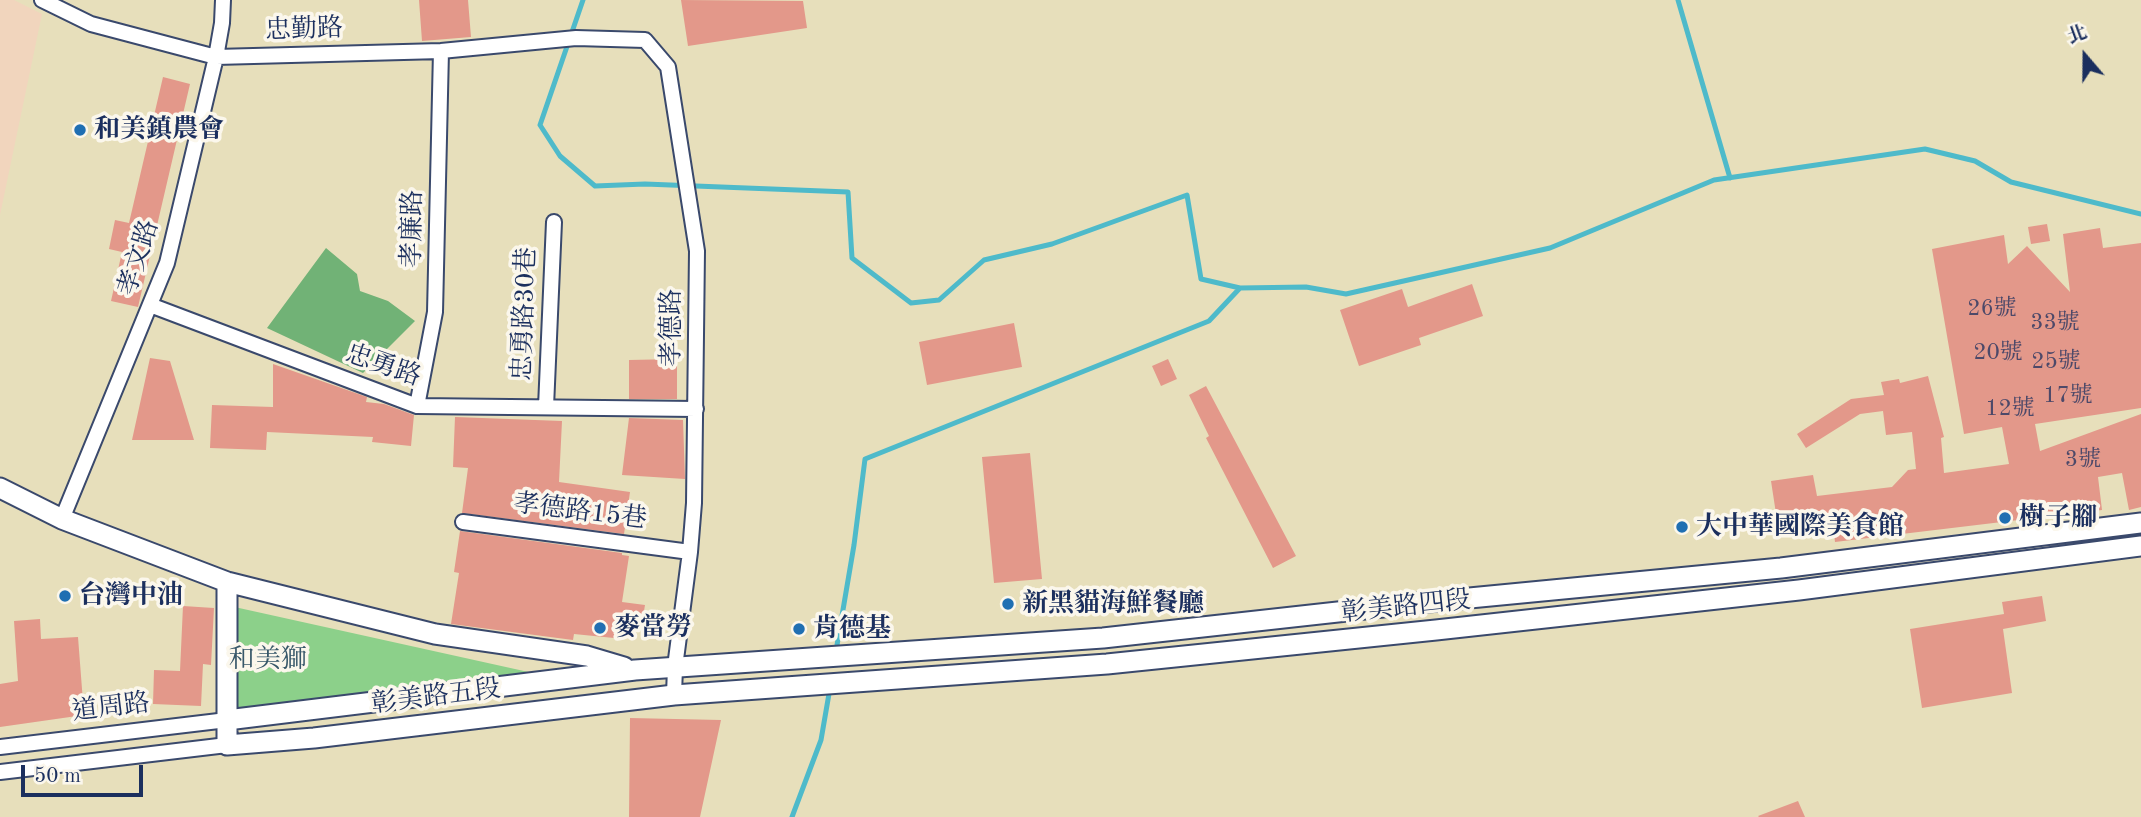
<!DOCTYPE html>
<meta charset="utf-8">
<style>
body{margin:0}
#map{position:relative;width:2141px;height:817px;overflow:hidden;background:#e7dfbb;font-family:"Old Standard TT","Noto Serif TC",serif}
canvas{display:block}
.north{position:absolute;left:2050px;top:21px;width:70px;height:70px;-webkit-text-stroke:5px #fbf7ec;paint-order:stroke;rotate:340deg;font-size:19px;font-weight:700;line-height:28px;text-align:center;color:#1b2f5e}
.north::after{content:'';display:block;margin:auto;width:24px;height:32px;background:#1b2f5e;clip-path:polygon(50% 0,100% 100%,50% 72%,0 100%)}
.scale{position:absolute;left:21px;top:765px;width:122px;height:32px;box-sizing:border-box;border:4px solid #1b2f5e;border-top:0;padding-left:9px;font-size:21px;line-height:24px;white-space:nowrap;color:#1b2f5e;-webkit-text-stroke:5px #fbf7ec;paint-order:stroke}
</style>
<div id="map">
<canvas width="2141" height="817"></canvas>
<div class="north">北</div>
<div class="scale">50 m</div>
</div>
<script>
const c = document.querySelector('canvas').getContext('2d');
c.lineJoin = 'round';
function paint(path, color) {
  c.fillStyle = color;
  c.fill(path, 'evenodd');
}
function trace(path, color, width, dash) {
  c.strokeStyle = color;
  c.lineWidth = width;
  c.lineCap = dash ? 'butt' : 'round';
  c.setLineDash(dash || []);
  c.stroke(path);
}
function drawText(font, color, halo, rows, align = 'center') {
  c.font = font + ' "Old Standard TT","Noto Serif TC",serif';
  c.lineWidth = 7;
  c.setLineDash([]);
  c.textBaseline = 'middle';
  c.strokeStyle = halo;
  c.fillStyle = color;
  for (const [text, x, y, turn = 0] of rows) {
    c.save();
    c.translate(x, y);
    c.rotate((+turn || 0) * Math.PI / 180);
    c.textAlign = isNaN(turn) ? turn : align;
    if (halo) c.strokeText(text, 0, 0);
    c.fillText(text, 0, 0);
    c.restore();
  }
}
const built = new Path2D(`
 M0 0H14L42 14 0 215Z`);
const green = new Path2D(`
 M230 606 533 673 217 712Z`);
const forest = new Path2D(`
 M326 248 357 274 360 291 388 301 415 321 363 373 267 328Z`);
const stream = new Path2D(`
 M583 0 540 125 560 156 595 186 645 184 848 192 852 258 911 303 939 300 984 260 1052 244 1187 195 1201 279 1240 288
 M1678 0 1730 178
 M836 651 854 545 865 459 1209 321 1240 288 1306 287 1346 294 1550 248 1714 180 1925 149 1975 161 2011 182 2141 214
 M792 817 821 740 830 688`);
const building = new Path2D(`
 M419 0H468L471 37 422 41Z
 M681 0 803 1 807 28 688 46Z
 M163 77 190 84 138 307 111 301 122 252 109 249 115 220 129 223Z
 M2047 224 2050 241 2031 244 2028 227Z
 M2100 228 2103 248 2141 243V408L2035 424 2040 451 2141 414V507L2129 510 2122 473 2098 477 2102 510 1835 542 1833 525 1779 533 1771 481 1813 475 1817 496 1892 487 1908 470 1916 469 1912 432 1886 435 1883 411 1860 414 1806 448 1797 434 1851 399 1884 395 1881 382 1899 379 1900 383 1928 376 1944 437 1941 438 1944 473 2009 464 2002 427 1964 434 1932 249 2004 235 2008 264 2027 246 2070 292 2063 234Z
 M1472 284 1483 316 1419 338 1421 345 1359 366 1340 310 1402 289 1408 307Z
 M1014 323 1022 367 927 385 919 342Z
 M150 358 170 361 194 440H132Z
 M677 359V399H629V360Z
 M1168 359 1177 379 1161 386 1152 366Z
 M273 364 367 397 366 402 384 404 414 415 411 446 372 442 373 437 267 432 266 450 210 448 212 405 273 407Z
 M1206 386 1296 556 1273 568 1206 438 1209 436 1189 395Z
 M455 417 562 421 559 482 630 492 624 534 462 513 468 468 453 467Z
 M629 418 683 420 685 479 622 475Z
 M1030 453 1042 579 994 583 982 457Z
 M460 531 622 553V555L629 556 622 602 645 605 642 623 624 639 574 634 573 640 451 624 459 573 454 572Z
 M2042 596 2046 621 2003 629 2012 693 1922 708 1910 629 2004 614 2002 602Z
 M183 606 214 608 211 665 203 664 201 706 153 704 154 670 180 671Z
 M40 619 41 639 78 637 84 715 0 727V684L18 681 14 621Z
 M630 718 721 720 700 817H629Z
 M1798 801 1805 817H1759L1758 816Z`);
const street = new Path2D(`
 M42 0 91 24 216 57 441 51 576 38 645 40 668 67 697 251 694 503 690 552 675 667 674 695
 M150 305 417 406 696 409
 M417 406 435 312 441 51
 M546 407 554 222
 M62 519 167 263 216 57 222 23 223 0
 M463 522 690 552
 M0 747 227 720
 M0 772 227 745`);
const secondary = new Path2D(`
 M0 488 62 519 227 582 435 634 587 656 624 667
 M227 582V745L314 738 674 695 1107 664 1436 630 1799 590 2141 546
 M227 720 635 670 1103 638 1428 602 1781 568 2141 523`);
const markers = [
 [80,130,7,"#1f6fb2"],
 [2005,518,7,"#1f6fb2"],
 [1682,527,7,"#1f6fb2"],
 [65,596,7,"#1f6fb2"],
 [1008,604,7,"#1f6fb2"],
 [600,628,7,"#1f6fb2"],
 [799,629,7,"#1f6fb2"]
];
const numberNames = [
 ["26號",1992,309],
 ["33號",2055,323],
 ["20號",1998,353],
 ["25號",2056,362],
 ["17號",2068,396],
 ["12號",2010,409],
 ["3號",2083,460]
];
const streetNames = [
 ["忠勤路",304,30,-2],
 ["孝廉路",413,229,-89],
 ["孝文路",139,258,-72],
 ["忠勇路30巷",525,314,-88],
 ["孝德路",672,328,-90],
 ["忠勇路",383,366,19],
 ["孝德路15巷",580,512,7],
 ["彰美路四段",1406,607,-6],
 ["彰美路五段",436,697,-7],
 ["道周路",111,708,-7]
];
const poiNames = [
 ["和美鎮農會",94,130],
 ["樹子腳",2019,518],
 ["大中華國際美食館",1696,527],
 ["台灣中油",79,596],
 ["新黑貓海鮮餐廳",1022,604],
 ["麥當勞",614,628],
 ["肯德基",813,629]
];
const parkNames = [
 ["和美獅",268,660]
];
paint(built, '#f1d5bd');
paint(green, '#8cd08a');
paint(forest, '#71b276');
trace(stream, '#4ebaca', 5);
paint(building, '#e3988a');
trace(street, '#3a496c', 18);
trace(secondary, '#3a496c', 23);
trace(street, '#fff', 14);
trace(secondary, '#fff', 19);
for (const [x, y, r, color] of markers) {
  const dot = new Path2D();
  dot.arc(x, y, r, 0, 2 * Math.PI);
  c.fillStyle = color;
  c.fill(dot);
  trace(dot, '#fbf7ec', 2.5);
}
drawText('23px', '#4d4969', null, numberNames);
drawText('26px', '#1b2f5e', '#fbf7ec', streetNames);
drawText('bold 26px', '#1b2f5e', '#fbf7ec', poiNames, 'left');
drawText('26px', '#375769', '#fbf7ec', parkNames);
</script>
